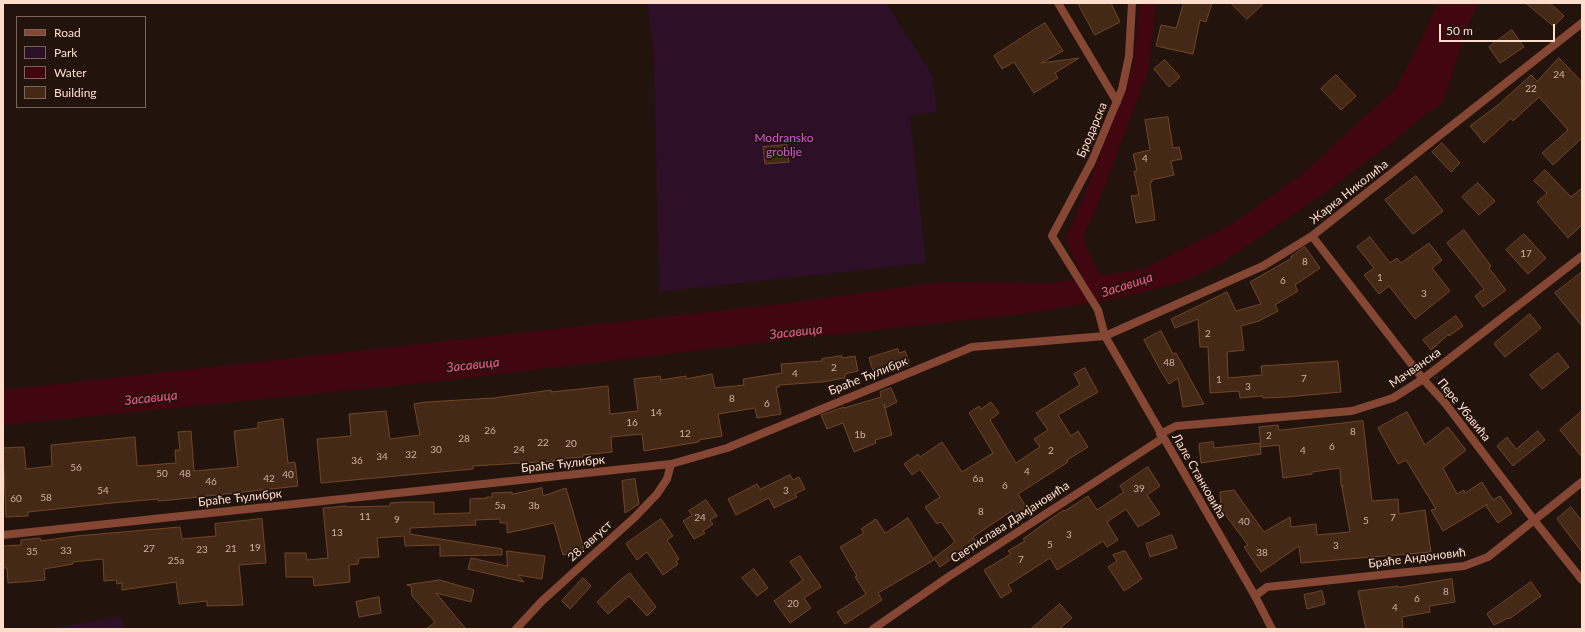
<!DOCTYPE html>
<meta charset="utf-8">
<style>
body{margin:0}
#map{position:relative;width:1585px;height:632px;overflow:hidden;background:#22140c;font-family:Lato,sans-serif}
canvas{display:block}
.frame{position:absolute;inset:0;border:4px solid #ffddcd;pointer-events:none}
.legend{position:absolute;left:16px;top:16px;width:130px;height:92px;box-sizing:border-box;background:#22140c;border:1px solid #7a6459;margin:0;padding:5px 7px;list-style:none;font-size:12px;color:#ffddcd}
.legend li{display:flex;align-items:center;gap:8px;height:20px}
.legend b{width:20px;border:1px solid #7a6459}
.scale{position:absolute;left:1439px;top:24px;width:116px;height:18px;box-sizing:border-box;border:2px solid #ffddcd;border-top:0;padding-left:5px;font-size:12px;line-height:14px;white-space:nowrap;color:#ffddcd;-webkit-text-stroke:3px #22140c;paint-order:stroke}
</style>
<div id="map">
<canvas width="1585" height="632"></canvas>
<div class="frame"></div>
<ul class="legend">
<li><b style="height:5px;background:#854734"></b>Road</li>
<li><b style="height:11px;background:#2d0f28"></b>Park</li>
<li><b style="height:11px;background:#410610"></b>Water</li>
<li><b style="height:11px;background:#452917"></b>Building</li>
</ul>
<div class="scale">50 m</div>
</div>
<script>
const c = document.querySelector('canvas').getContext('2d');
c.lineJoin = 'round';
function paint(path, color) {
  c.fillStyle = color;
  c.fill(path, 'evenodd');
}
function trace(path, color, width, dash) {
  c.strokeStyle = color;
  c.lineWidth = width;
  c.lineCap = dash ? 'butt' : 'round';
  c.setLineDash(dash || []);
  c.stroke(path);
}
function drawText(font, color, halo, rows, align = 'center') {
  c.font = font + ' Lato,sans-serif';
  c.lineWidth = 3.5;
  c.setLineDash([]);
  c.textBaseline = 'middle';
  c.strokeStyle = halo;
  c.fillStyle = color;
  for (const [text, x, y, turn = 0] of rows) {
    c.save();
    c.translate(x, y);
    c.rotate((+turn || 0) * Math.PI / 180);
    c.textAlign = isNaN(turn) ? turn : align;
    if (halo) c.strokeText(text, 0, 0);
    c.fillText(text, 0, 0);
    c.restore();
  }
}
const green = new Path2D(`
 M647 3H886L932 75 937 112 910 115 926 263 659 292 654 54Z
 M121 616 125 629H49Z`);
const water = new Path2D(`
 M1438 3H1479L1466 30 1443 103 1428 112 1394 141 1320 196 1223 262 1187 280 1120 298 1029 313 733 346 424 383 3 425V390L789 303 940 282 1051 283 1143 269 1232 224 1300 176 1395 89 1416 50Z`);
const canal = new Path2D(`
 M1100 294 1074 239 1091 200 1141 68 1148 3`);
const building = new Path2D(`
 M1078 3H1111L1120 22 1095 35Z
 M1184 3H1212L1206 22 1200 20 1193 54 1156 46 1161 25 1176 28Z
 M1231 3H1264L1247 19Z
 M1526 3H1550L1564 16 1554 26Z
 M1045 23 1063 51 1041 63 1079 58 1055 73 1058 78 1034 93 1014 62 1002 69 994 56Z
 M1512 30 1524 47 1500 63 1489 47Z
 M1559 58 1582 82V138L1553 165 1542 153 1568 130 1539 97 1513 121 1511 118 1484 143 1470 126 1498 105 1531 75 1537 81Z
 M1165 60 1180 77 1169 87 1154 69Z
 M1336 75 1356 96 1341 110 1321 89Z
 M1168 117 1173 148 1179 147 1182 159 1171 161 1174 175 1152 180V182L1150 183 1155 220 1136 223 1131 196 1139 195 1134 171H1137L1133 154 1150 150 1145 120Z
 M1442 143 1460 163 1451 172 1432 152Z
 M787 145 789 162 765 164 763 147Z
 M1545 170 1571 197 1582 188V225L1568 238 1537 202 1547 193 1534 181Z
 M1416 176 1443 211 1413 234 1385 200Z
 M1478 183 1495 201 1479 215 1462 197Z
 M1464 230 1491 266 1489 268 1506 290 1483 307 1475 296 1484 289 1447 243Z
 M1524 234 1546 258 1528 274 1506 250Z
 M1370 237 1390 263 1397 258 1401 263 1429 243 1442 260 1432 268 1450 291 1415 319 1389 286 1379 294 1364 275 1374 268 1357 247Z
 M1305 247 1320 268 1295 285 1298 291 1275 305 1278 311 1259 321 1241 326 1244 350 1227 352 1228 378 1262 375 1261 366 1338 361 1341 392 1287 397 1263 398 1262 396 1240 398 1239 391 1210 393 1208 347H1200L1198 319 1175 328 1171 319 1227 292 1236 311 1261 304 1250 282 1292 258 1291 257Z
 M1582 272V326L1555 293Z
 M1530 314 1541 328 1505 357 1494 344Z
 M1456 316 1463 326 1449 336V334L1431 350 1423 340Z
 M1161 331 1173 354 1176 353 1204 404 1183 407 1178 378 1169 384 1162 373 1144 340Z
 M898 349 899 353 905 351 910 365 875 377 869 358Z
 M1558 353 1569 367 1542 389 1530 375Z
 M842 356V358L855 356 858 371 845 374V378L822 382 779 385V387H776L781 414 757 418 755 408 718 414 722 436 699 440V442L644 451 642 434 611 437 612 452 583 455V457L555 459V461L473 466V469L321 483 317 439 351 436 349 414 386 411 390 439 420 435 414 404 426 402 494 398 551 390V392L608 386 610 414 638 411 634 379 660 376 661 380 686 376V379L712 374 715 388 744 385 743 379 782 373 781 364 822 361V359Z
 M1085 368 1098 392 1058 415 1071 436 1078 431 1088 447 1067 460 1068 462 1018 494 1027 508 1016 514 1013 510 973 537 976 541 940 567 934 558 955 542 941 522 937 524 925 507 940 497 920 469 912 475 904 464 918 454 920 457 942 442 962 472 993 453 969 413 979 406 981 409 991 402 999 413 990 420 1016 463 1040 447 1034 439 1048 430 1036 413 1080 385 1074 374Z
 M891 388 897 402 885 408 884 404 892 435 875 440 876 443 854 452 843 423 827 429 821 415 844 407V408L881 397 880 392Z
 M1582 411V457L1560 430Z
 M1407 412 1425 445 1448 427 1466 450 1443 468 1457 494 1464 490 1465 493 1482 482 1493 500 1500 496 1512 513 1498 523 1486 506 1488 504 1443 531 1431 510 1436 509 1406 460 1398 464 1378 428Z
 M283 419 288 463 295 462 298 486 171 500 158 501V499L112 503 28 512V516L6 517 3 448 24 447 26 469 52 466 51 445 135 437 137 466 176 463 175 450H180L178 432 191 431 194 471 238 467 234 431 258 428V423Z
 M1363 421 1372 501 1398 499 1399 514 1425 510 1431 552 1301 563 1299 546 1261 572 1244 547 1248 545 1221 509 1220 492 1234 490 1264 532 1290 517 1291 527 1316 524 1317 535 1350 532 1342 487 1344 486H1341L1340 468 1312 472V474L1283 478 1279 445 1261 447 1259 427 1278 425 1279 430Z
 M1538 431 1545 440 1513 466 1497 446 1507 437 1516 449Z
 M1213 442 1214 448 1260 443 1261 454 1201 463 1199 444Z
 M1148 467 1160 486 1147 495 1160 514 1138 527 1126 509 1107 522 1118 540 1107 547 1103 541 1057 570 1050 558 1008 585 1012 591 1001 598 984 570 1011 554 1008 551 1025 541 1023 539 1049 520 1064 510 1065 511 1088 496 1097 510 1124 492 1120 486Z
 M790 475 793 480 799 477 805 489 795 494 797 497 774 508 769 498 736 515 728 499 757 484 760 489Z
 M635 479 639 504 625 513 622 481Z
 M542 488 543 496 566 488 584 549 563 555 554 523 507 533V523H500V519L475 520 476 525 410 528V534L502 549V555L440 556V545L405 546 404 536 377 538 379 557 359 558 358 564 349 565 350 582 314 586 313 577H286L285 553H306L307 560 328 558 323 508 346 506V507L390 506V503L403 502H434V514L470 513V499L487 498V497H492V493L512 492V494Z
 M706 500 717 516 710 520 713 524 703 531 705 533 694 539 683 521 692 515 689 511Z
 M1571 507 1582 521V552L1557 519Z
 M908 518 934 560 878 593 882 600 845 624 837 612 866 594 855 577 857 576 840 547 864 533 861 529 876 519 885 533Z
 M262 519 266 563 239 565 243 605 207 606V601L179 604 176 582 122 590V583L117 584 116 580 104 581 103 559 73 562V564L44 569 45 580 8 583 7 568H3V546L21 545V540L40 538 41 541 76 536 180 527 182 539 216 536 215 524Z
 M661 519 673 536 667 540 679 559 676 561 678 564 663 575 647 552 637 560 626 544Z
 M1172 535 1177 548 1150 557 1146 544Z
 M507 551 545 556 542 579 518 575 524 582 468 569 471 558 507 566Z
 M1125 551 1142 579 1124 591 1108 567 1117 561 1113 555Z
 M800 556 821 587 804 598 811 608 790 623 774 601 803 580 790 562Z
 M754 569 768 588 757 596 742 578Z
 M630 573 656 607 647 616 629 596 608 614 597 602 618 582Z
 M583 578 591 586 570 609 562 601Z
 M1452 579 1455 602 1429 606 1430 612 1402 617 1403 629H1366L1358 591 1398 586 1399 587Z
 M440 580 474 590 471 602 436 593 466 629H426L435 622 412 596 411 586 407 585Z
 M1531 582 1541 596 1509 619 1508 618 1494 625 1487 614Z
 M1322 591 1325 604 1307 609 1304 595Z
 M379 597 381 613 359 617 356 602Z
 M1060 604 1072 618 1059 629H1031Z`);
const street = new Path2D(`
 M1058 3 1117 102
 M1132 3 1129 56 1122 89 1092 161 1052 236 1098 310 1105 336 1255 596 1272 629
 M1312 236 1423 379 1445 403 1534 520 1582 580
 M1160 434 1176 426 1352 411 1393 398 1423 379 1582 256
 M3 535 671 464 727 448 972 347 1105 336 1263 266 1312 236 1582 23
 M1255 596 1267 587 1464 566 1488 557 1582 482
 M516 629 542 601 635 517 657 494 667 479 671 464
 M873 629 948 577 1163 438`);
const numberNames = [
 ["24",1559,75],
 ["22",1531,89],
 ["4",1145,159],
 ["17",1526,254],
 ["8",1305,262],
 ["1",1380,278],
 ["6",1283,281],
 ["3",1424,294],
 ["2",1208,334],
 ["48",1169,363],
 ["2",834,368],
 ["4",795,374],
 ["7",1304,379],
 ["1",1219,380],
 ["3",1248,387],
 ["8",732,399],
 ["6",767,404],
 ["14",656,413],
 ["16",632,423],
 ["26",490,431],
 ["8",1353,432],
 ["12",685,434],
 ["1b",860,435],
 ["2",1269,436],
 ["28",464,439],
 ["22",543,443],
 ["20",571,444],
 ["6",1332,447],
 ["30",436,450],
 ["24",519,450],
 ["2",1051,451],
 ["4",1303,451],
 ["32",411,455],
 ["34",382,457],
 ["36",357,461],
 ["56",76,468],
 ["4",1027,472],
 ["50",162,474],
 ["48",185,474],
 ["40",288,475],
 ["42",269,479],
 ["6a",978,479],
 ["46",211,482],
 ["6",1005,486],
 ["39",1139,489],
 ["54",103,491],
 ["3",786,491],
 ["58",46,498],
 ["60",16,499],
 ["5a",500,506],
 ["3b",534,506],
 ["8",981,512],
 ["11",365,517],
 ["24",700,518],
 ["7",1393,518],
 ["9",397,520],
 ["5",1366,521],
 ["40",1244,522],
 ["13",337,533],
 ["3",1069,535],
 ["5",1050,545],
 ["3",1336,546],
 ["19",255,548],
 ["27",149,549],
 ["21",231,549],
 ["23",202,550],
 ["33",66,551],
 ["35",32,552],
 ["38",1262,553],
 ["7",1021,560],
 ["25a",176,561],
 ["8",1446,592],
 ["6",1417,599],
 ["20",793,604],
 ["4",1395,608]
];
const streetNames = [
 ["Бродарска",1092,130,-67],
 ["Жарка Николића",1349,192,-38],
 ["Мачванска",1415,368,-35],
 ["Браће Ћулибрк",868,376,-22],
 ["Пере Убавића",1464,410,51],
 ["Браће Ћулибрк",563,464,-6],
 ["Лале Станковића",1199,476,60],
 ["Браће Ћулибрк",240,498,-6],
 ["Светислава Дамјановића",1010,522,-33],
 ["28. август",590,541,-42],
 ["Браће Андоновић",1417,558,-7]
];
const parkNames = [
 ["Modransko",784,138],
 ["groblje",784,152]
];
const waterNames = [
 ["Засавица",1127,285,-18],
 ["Засавица",796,332,-6],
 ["Засавица",473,365,-6],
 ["Засавица",151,398,-6]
];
paint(green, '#2d0f28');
paint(water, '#410610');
trace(canal, '#410610', 16);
paint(building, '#452917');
trace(building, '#724527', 1);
trace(street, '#854734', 8);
drawText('10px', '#d0b0a0', null, numberNames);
drawText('12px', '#ffddcd', '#22140c', streetNames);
drawText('12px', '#de52e6', '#22140c', parkNames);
drawText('italic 13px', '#ff5b93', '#22140c', waterNames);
</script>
